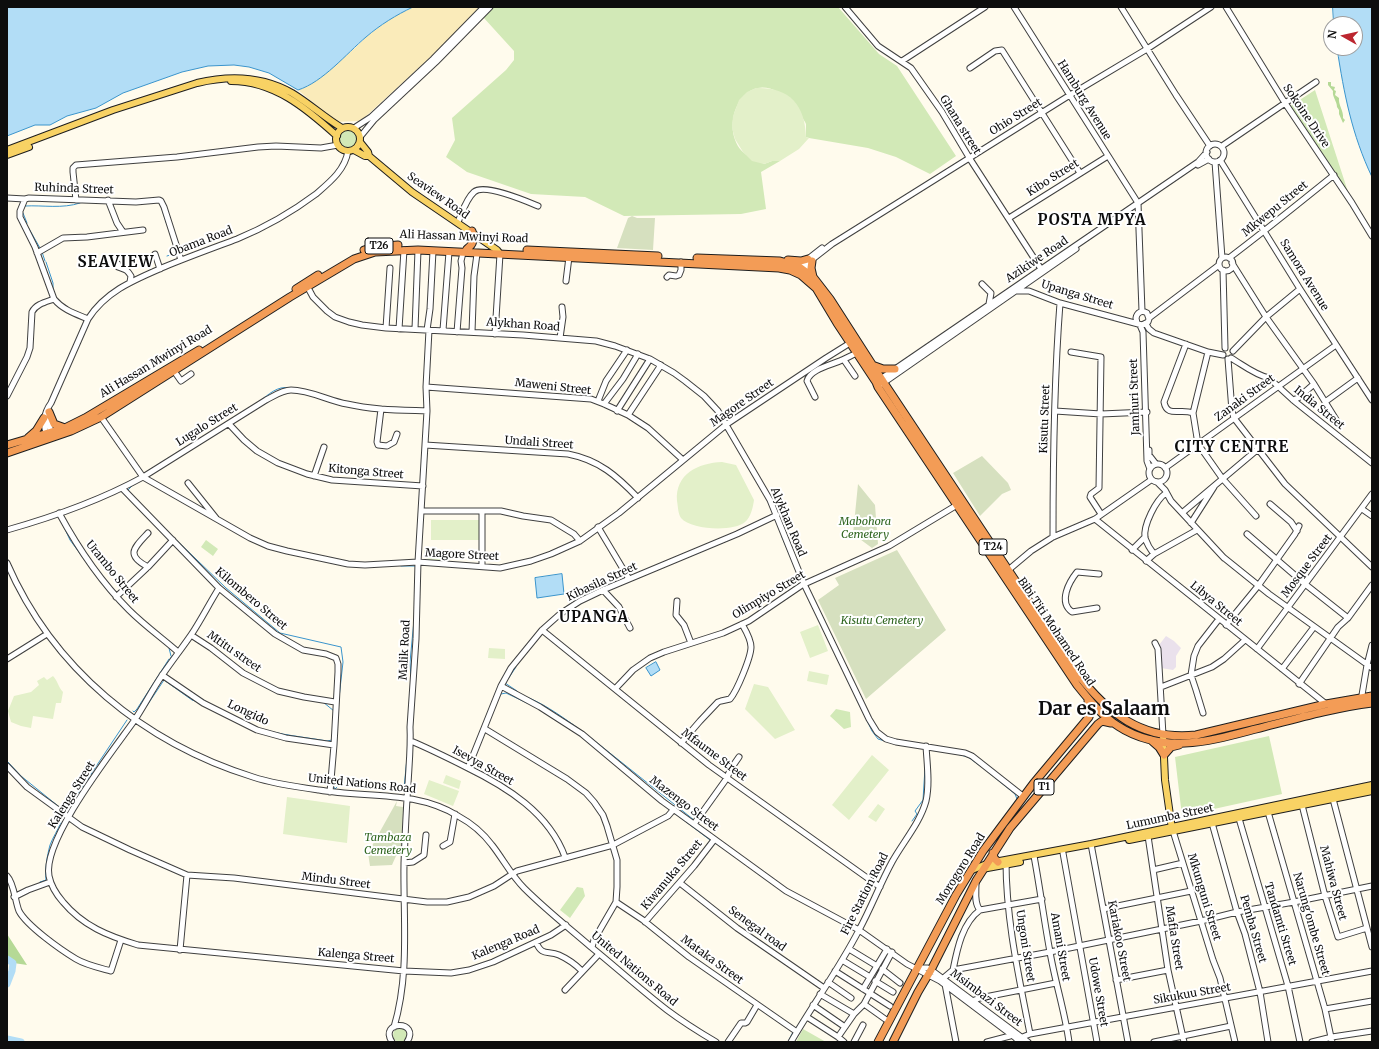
<!DOCTYPE html>
<style>
body{margin:0}
#map{position:relative;width:1379px;height:1049px;overflow:hidden;background:#fffbed;font-family:Merriweather,serif}
canvas{display:block}
.frame{position:absolute;inset:0;border:8px solid #0d0d0d;pointer-events:none}
.north{position:absolute;left:1323px;top:16px;width:40px;height:40px;box-sizing:border-box;background:#fff;border:1px solid #9e9e9e;border-radius:50%;rotate:278deg;font-size:11px;font-weight:700;line-height:16px;text-align:center;color:#0d0d0d}
.north::after{content:'';display:block;margin:auto;width:14px;height:18px;background:#bc262f;clip-path:polygon(50% 0,100% 100%,50% 72%,0 100%)}
</style>
<div id="map">
<canvas width="1379" height="1049"></canvas>
<div class="frame"></div>
<div class="north">N</div>
</div>
<script>
const c = document.querySelector('canvas').getContext('2d');
c.lineJoin = 'round';
function paint(path, color) {
  c.fillStyle = color;
  c.fill(path, 'evenodd');
}
function trace(path, color, width, dash) {
  c.strokeStyle = color;
  c.lineWidth = width;
  c.lineCap = dash ? 'butt' : 'round';
  c.setLineDash(dash || []);
  c.stroke(path);
}
function drawText(font, color, halo, rows, align = 'center') {
  c.font = font + ' Merriweather,serif';
  c.lineWidth = 4;
  c.setLineDash([]);
  c.textBaseline = 'middle';
  c.strokeStyle = halo;
  c.fillStyle = color;
  for (const [text, x, y, turn = 0] of rows) {
    c.save();
    c.translate(x, y);
    c.rotate((+turn || 0) * Math.PI / 180);
    c.textAlign = isNaN(turn) ? turn : align;
    if (halo) c.strokeText(text, 0, 0);
    c.fillText(text, 0, 0);
    c.restore();
  }
}
const industrial = new Path2D(`
 M1166 636 1174 641 1181 648 1176 656V667L1173 670 1161 668 1159 645Z`);
const green = new Path2D(`
 M493 7H838L879 54 897 66 956 156 930 174 896 157 868 148 809 138 806 137C806 133 806 128 806 124 804 118 795 110 790 105 787 101 783 94 778 92 742 71 718 127 743 152 748 157 758 160 764 164L772 161H780L761 172 766 209 741 214 624 216 585 197 531 194 467 172 446 157 455 140 452 118 506 70 514 60V51L483 17Z
 M1315 90 1349 195 1289 107Z
 M338 139a10 10 0 1 1 20 0a10 10 0 1 1-20 0Z
 M206 540 218 549 213 556 201 547Z
 M836 709 850 712 851 727 844 729 830 716Z
 M1269 736 1282 794 1182 816 1175 757Z
 M577 887 583 888 585 896 570 918 560 910Z
 M393 1035a7 7 0 1 1 14 0a7 7 0 1 1-14 0Z
 M803 1029 826 1042H796Z`);
const forest = new Path2D(`
 M1328 82H1331V86L1335 87 1334 90 1336 91 1335 95 1339 98C1338 105 1344 111 1343 118L1345 120 1343 123 1339 114V110L1337 107C1337 101 1332 97 1333 91L1328 85Z
 M7 934 27 965 7 962Z`);
const sand = new Path2D(`
 M413 7H480L436 52 364 118 358 121 336 122 298 90 308 86 355 48 366 37 391 18Z`);
const cemetery = new Path2D(`
 M632 216 637 218H655L653 250 617 248 628 218Z
 M982 456 1008 483 1011 490 1002 494 980 516 953 473Z
 M858 484 875 505 878 544 872 548 853 534Z
 M897 550 946 630 866 699 818 600 839 585 835 578Z
 M397 801 396 806 403 807 402 855 396 856 392 865 370 866 368 853Z`);
const pitch = new Path2D(`
 M756 88C789 87 805 104 806 137L809 138 799 149 780 161H772L764 164 752 161 743 152 735 139 732 128 733 116 739 100 747 92Z
 M722 462 736 465 754 500C753 507 751 517 745 522 734 532 691 530 681 518 678 514 678 506 677 501 675 474 698 463 722 462Z
 M431 520H480V540H431Z
 M424 548 447 550V561L428 560 424 555Z
 M818 625 828 651 810 658 800 632Z
 M489 648 505 649V659L488 658Z
 M809 671 829 675 827 685 807 681Z
 M53 676C58 681 58 687 63 692L61 703H56L53 719 33 716 31 728 21 726 11 722 8 711 14 696 31 692 39 685 37 681 44 677 47 680Z
 M754 684 768 687 795 730 775 739 745 709Z
 M872 755 889 770 849 820 832 805Z
 M446 775 461 781 459 789 443 783Z
 M429 780 459 791 453 806 424 794Z
 M287 797 350 806 347 843 283 834Z
 M878 804 885 809 876 822 868 817Z`);
const water = new Path2D(`
 M7 7H413C396 15 380 25 366 37 346 54 323 82 298 90L269 73 249 67 234 65 208 66 182 72 123 93 96 108 67 116 50 125H35L7 136Z
 M1333 7H1372V177C1352 135 1344 94 1337 48H1355V24H1334Z
 M562 574 564 594 537 598 535 578Z
 M656 662 660 670 651 676 646 668Z`);
const stream = new Path2D(`
 M25 206C44 205 62 209 80 203
 M161 206 167 225
 M23 213 27 223
 M28 227 40 248
 M42 252 45 261
 M167 256 176 253
 M46 262 53 283V291
 M260 401C268 395 278 385 289 388
 M128 490 134 484
 M64 527 70 540 87 563
 M168 532 226 588 280 633 341 647 343 662 339 698
 M782 537 801 582
 M686 558 734 538
 M401 566H416
 M104 586 118 602
 M803 587 872 731 878 739 885 741
 M149 631 155 636
 M193 639 262 685 274 691 295 697 316 701 323 702 334 711 332 740 327 741C304 737 280 735 258 728 227 718 192 692 165 675L171 657 181 652 188 642Z
 M169 648 171 656
 M7 656 17 650
 M411 679 410 662 414 620
 M508 679 516 667
 M505 683 517 691 520 694
 M501 694 506 693 527 703
 M529 698C548 706 565 719 582 731
 M146 707 164 680 192 700 198 702
 M133 711 134 712 137 709 169 659
 M591 738 694 820 695 819
 M957 754 968 757 979 765
 M7 761 21 776 63 810H67L127 720
 M988 772 1015 794 1017 799
 M333 785 335 789 337 787
 M401 792 404 788 407 758
 M673 812 710 840
 M912 821 917 814 915 811 923 800 925 768
 M40 882 46 880C45 869 47 856 50 845 53 837 58 830 61 822L59 817
 M796 1028 800 1023
 M788 1042 793 1032`);
const river = new Path2D(`
 M7 959 13 963 12 971 7 984
 M7 1039 21 1042`);
const minor = new Path2D(`
 M845 7 878 46 911 68 942 112 970 159 1041 269
 M1014 7 1138 203 1142 311
 M1121 7 1176 95 1210 146
 M1226 7 1285 103 1352 203 1372 236
 M902 61 985 7
 M970 68 995 51 1002 50 1080 173
 M354 128 371 117 433 59 484 7
 M360 137 374 120 436 62 490 7
 M1206 153a9 9 0 1 1 18 0a9 9 0 1 1-18 0Z
 M1222 146 1316 82
 M1220 160 1300 289 1372 400
 M1215 162 1222 258
 M1198 165 1209 159
 M7 198 25 199
 M76 200 73 172V168L76 165 177 157 258 147 276 146 321 148 338 145
 M108 200 117 223 123 232
 M1009 218 1108 156
 M458 222C462 213 466 199 474 192 484 183 526 201 538 206
 M37 253 63 238 87 237 143 230
 M155 254 160 269
 M1219 264a7 7 0 1 1 14 0a7 7 0 1 1-14 0Z
 M1229 258C1265 231 1299 203 1334 175
 M1232 263 1266 317 1314 384 1337 421
 M118 264V267C125 270 126 268 131 276L130 282
 M799 270 808 259 822 248
 M1223 270 1225 348
 M803 273 814 258 832 244 1070 95 1147 49 1211 7
 M667 277 669 275 676 276 679 275 681 270V262
 M566 281 569 257
 M306 284 313 297 327 311 335 317 349 322 362 325 386 328 523 335 596 341 615 346 650 359 674 373 685 381 704 396 718 411 770 500 804 584 869 719 877 732 886 739 896 742 965 753 972 756 1024 797
 M982 284 991 293 989 304
 M1016 291H1029L1060 303 1142 325 1148 322 1149 319 1147 313C1142 310 1137 312 1136 318L1137 323
 M1149 318 1219 265
 M88 319C76 314 63 310 54 299L35 247 20 217V211L25 199 29 198 136 202 159 200 161 201 164 207 181 260
 M1146 324 1149 329 1154 333 1208 352 1223 355
 M1140 325 1143 332 1147 461 1150 469
 M386 328 390 268
 M399 329 404 250
 M415 329 418 250
 M427 330 430 309 433 251
 M443 330 449 252
 M457 332 462 268 461 261 463 253
 M472 332 474 276 477 254
 M495 334 500 254
 M560 338 563 317 562 307
 M1186 344 1164 402C1167 418 1180 408 1193 413
 M1233 351 1266 317 1300 289
 M1071 352 1101 357 1099 488 1091 494 1090 497 1101 514
 M1208 352 1193 413 1198 444 1222 478 1256 516
 M1231 358C1243 365 1255 375 1269 378L1293 400 1372 463
 M1228 359 1232 411 1234 418 1285 484 1372 567
 M844 360 855 376
 M174 371 181 381 191 374
 M879 380 1198 162 1207 152
 M882 384 1076 249
 M426 387 591 399 604 404 628 415 648 428 683 460
 M7 396 27 357 30 348 32 312C36 304 46 302 54 299
 M815 397 807 381C810 369 832 365 842 360 847 358 852 355 857 353
 M1293 400 1298 398 1314 384
 M598 401 606 381 627 350
 M1325 402 1358 378
 M604 404 623 379 638 354
 M381 409 377 442 378 445 387 446 394 442 397 434
 M617 411 650 359
 M1055 411 1101 414 1147 412
 M49 414V424L52 435
 M628 415 661 365
 M101 417 143 477 250 538 268 546 287 551 348 564 365 565 418 562 500 568 531 561 551 554 580 541 619 513 727 424 826 358 850 343
 M229 424 244 440 257 451 278 463 307 474 332 480 423 486
 M47 437C43 424 43 414 51 403L88 319C106 291 134 280 164 267 188 257 213 248 237 239 266 227 292 212 316 194 330 182 345 170 348 151
 M425 445 568 454C599 460 617 476 638 498
 M1149 450V455L1156 464
 M1149 473a9 9 0 1 1 18 0a9 9 0 1 1-18 0Z
 M1165 468 1336 345
 M314 476 324 447
 M1157 482 1165 490 1171 501 1224 558
 M188 483 216 518
 M122 488 219 588 275 634 303 650 326 654 336 658 338 664V672L334 745 330 792
 M1270 504 1291 522 1297 531
 M1362 509 1372 516
 M421 511H501L523 516 551 520 574 534 580 541
 M482 511V566
 M59 513C78 548 100 581 129 610 144 625 162 638 178 652
 M1182 513 1258 449
 M1095 519 1326 704
 M1191 523 1214 487
 M598 527 629 579
 M7 530C53 517 101 500 143 477L266 400C274 396 282 390 291 390 310 390 329 401 347 404 373 410 400 410 427 411
 M148 533C134 548 125 555 148 567
 M1247 534 1305 584 1348 618
 M1053 537C1053 459 1054 381 1060 303
 M1132 550 1145 537
 M1154 554C1150 549 1147 544 1145 538 1143 525 1156 500 1166 493
 M1223 557 1269 594 1372 668
 M1146 561 1154 554 1197 530
 M7 563C53 669 144 743 253 777 274 784 297 787 319 790 366 798 416 790 458 816 471 823 483 833 492 845 503 859 511 875 524 888 545 909 569 928 591 947 617 968 641 990 667 1010 683 1022 699 1032 716 1042
 M1006 572 1031 551 1053 537 1095 519 1151 480
 M219 588C209 604 201 620 191 635 182 648 172 661 163 674 152 690 144 706 134 721 112 752 42 840 49 876 51 886 56 894 63 902 83 926 108 936 138 945L404 971 451 973 469 970 493 962 551 935 566 925
 M603 590 619 607 630 628
 M116 597 148 567 173 540
 M677 601 676 615 684 625 691 643
 M1097 608 1072 612C1058 602 1069 582 1077 572L1099 574
 M1226 625 1258 586 1295 534 1299 526
 M542 630 709 765 880 887
 M191 635 211 648 243 673 278 691 304 697 335 702
 M1155 643 1158 649 1163 735
 M1257 649 1372 494
 M7 659 47 634
 M1282 669 1314 627
 M162 675 203 703 257 730 286 738 334 745
 M1299 684 1338 627 1348 618 1372 585
 M501 686 540 707 582 734 662 801 786 891 859 930 907 964 940 981 1021 1042
 M1161 687 1212 667 1224 659 1245 640
 M615 689 633 670 650 658 664 652 723 633 749 621 802 585 889 546 957 505
 M1361 701 1367 665 1372 645
 M1203 713 1196 690 1191 675 1194 656 1198 646 1219 619
 M485 729 567 779 586 793 594 802 603 815 607 826 617 860V887L616 902 594 940 592 947
 M411 741C430 749 448 758 466 767 507 787 549 813 565 857
 M681 743 700 721 718 702 721 701 730 699C737 691 751 657 751 647 751 639 746 631 742 624
 M7 766 27 787 82 827 130 850 187 875 234 878 427 902H447L469 897 494 886 517 871 613 845 668 816 674 809
 M468 768 501 686 511 668 542 630 560 614 580 601 603 590 737 534 777 515
 M1333 799 1372 947
 M1302 805 1325 896 1338 937 1367 928
 M1268 812 1325 1009 1332 1042
 M1238 815 1288 986 1300 1042
 M1212 823 1237 912 1245 934 1260 992 1268 1042
 M694 824 727 778 730 770 739 757
 M1173 831 1213 960 1220 978 1235 1042
 M1148 836 1168 970 1184 1042
 M1091 844 1128 1042
 M443 846 450 842 455 814
 M1063 853 1097 1042
 M1034 856C1040 888 1044 920 1050 952 1055 982 1065 1012 1069 1042
 M1006 861C1006 920 1019 977 1030 1034
 M404 863 413 862 424 855 426 835
 M1153 870 1183 863
 M7 876C14 883 15 901 19 911 27 926 61 950 76 959 86 965 100 968 111 971L121 940
 M680 883 737 928 824 988
 M976 884C976 892 974 904 980 910
 M14 897 28 890 50 882
 M616 902 643 920 689 957 797 1032
 M1103 909 1191 891
 M645 922 694 866 714 840
 M536 942C542 957 548 950 559 955 568 959 575 964 582 971
 M849 949 877 966
 M180 950 187 875
 M842 960 870 977
 M916 968H928L934 972 1028 1042
 M882 969 900 983
 M953 970C957 950 962 923 980 910L1042 899
 M835 971 890 1006
 M1116 980 1168 970
 M875 981 893 992
 M940 981 953 970 1050 952 1201 921 1237 912 1294 902 1372 886
 M828 982 851 998
 M945 984 956 1042
 M863 989 887 949
 M565 990 599 954
 M820 994 854 1014
 M972 1001 980 998 1056 983
 M864 1004 885 1019
 M813 1005 845 1027
 M1325 1009 1372 1001
 M807 1017 838 1037 844 1042
 M394 1027C410 974 403 917 404 863 405 837 406 811 408 784 409 765 411 746 410 727L416 639 418 562 427 411 426 387 429 330
 M838 1037 854 1014 864 1004 892 952
 M1017 1041 1020 1038 1030 1034 1372 971
 M392 1042C378 1020 421 1020 407 1042
 M728 1042 741 1023H745L747 1022 757 1005
 M791 1042C813 1004 839 969 859 930 871 908 880 884 892 862 903 842 920 823 926 801 930 783 927 764 926 746
 M854 1042 863 1025
 M987 1042 1010 1036 1013 1034
 M1154 1042 1231 1026
 M1312 1042 1332 1037 1372 1031`);
const major = new Path2D(`
 M231 81C274 81 306 108 337 136
 M336 139a12 12 0 1 1 24 0a12 12 0 1 1-24 0Z
 M360 142 368 152 369 156
 M7 150 113 110 197 83C230 75 262 76 292 93 310 104 325 118 342 128
 M354 150 365 156H369L412 192 497 250 500 254
 M7 155 29 147
 M1163 735 1165 780 1172 829
 M1129 840 1372 791
 M982 869 1020 862
 M972 870 989 863 1091 844 1372 785`);
const highway = new Path2D(`
 M467 249C474 244 474 239 472 231
 M364 250 374 247 398 245
 M527 250 658 256
 M697 258 780 261 798 266 813 277 830 299 884 383 1076 672C1107 713 1142 741 1196 735L1326 704 1372 696
 M788 260 801 261 808 259
 M812 261 811 268 813 277
 M296 289 318 275
 M872 365 883 369H895
 M49 412 54 424 65 428
 M28 438 36 431 44 418
 M7 445 65 428 85 418 199 350
 M7 453 71 431 101 417 290 297 354 259 375 252 418 250 779 268 790 270 801 275 816 288 837 323 876 382 878 387 1077 685C1089 700 1102 716 1118 726 1136 738 1162 745 1185 743 1209 742 1233 735 1256 729 1295 719 1333 708 1372 703
 M1151 740 1159 747 1164 755 1171 747 1179 745
 M993 853 994 858 998 862
 M878 1042 956 895 983 851 1033 784 1089 717 1091 710 1088 701
 M893 1042 918 992 931 970 976 881 1010 828 1098 724 1102 721 1111 723`);
const shields = [
 [379,246,28],
 [993,547,28],
 [1044,787,20]
];
const shieldNames = [
 ["T26",379,246],
 ["T24",993,547],
 ["T1",1044,787]
];
const streetNames = [
 ["Hamburg Avenue",1084,100,58],
 ["Sokoine Drive",1306,116,56],
 ["Ohio Street",1016,117,-32],
 ["Ghana street",960,125,58],
 ["Kibo Street",1053,178,-32],
 ["Ruhinda Street",74,189,2],
 ["Seaview Road",438,196,35],
 ["Mkwepu Street",1275,209,-39],
 ["Ali Hassan Mwinyi Road",464,237,2],
 ["Obama Road",201,242,-21],
 ["Azikiwe Road",1037,260,-34],
 ["Samora Avenue",1304,275,58],
 ["Upanga Street",1077,295,17],
 ["Alykhan Road",523,325,4],
 ["Ali Hassan Mwinyi Road",156,362,-31],
 ["Maweni Street",553,387,6],
 ["Jamhuri Street",1135,397,-92],
 ["Zanaki Street",1245,398,-36],
 ["Magore Street",742,403,-35],
 ["India Street",1319,408,39],
 ["Kisutu Street",1045,419,-88],
 ["Lugalo Street",207,425,-32],
 ["Undali Street",539,443,4],
 ["Kitonga Street",366,472,5],
 ["Alykhan Road",788,522,67],
 ["Magore Street",462,555,3],
 ["Mosque Street",1307,566,-53],
 ["Urambo Street",112,572,51],
 ["Kibasila Street",602,582,-25],
 ["Olimpiyo Street",769,595,-31],
 ["Kilombero Street",251,599,40],
 ["Libya Street",1216,604,39],
 ["Bibi Titi Mohamed Road",1056,632,56],
 ["Malik Road",405,650,-87],
 ["Mtitu street",234,652,35],
 ["Longido",248,713,25],
 ["Mfaume Street",714,755,37],
 ["Isevya Street",483,766,29],
 ["United Nations Road",362,784,6],
 ["Kalenga Street",72,795,-58],
 ["Mazengo Street",684,804,37],
 ["Lumumba Street",1170,817,-12],
 ["Morogoro Road",961,869,-58],
 ["Kiwanuka Street",672,875,-50],
 ["Mindu Street",336,881,7],
 ["Mahiwa Street",1333,883,75],
 ["Fire Station Road",865,894,-63],
 ["Mkunguni Street",1204,897,73],
 ["Tandamti Street",1280,924,73],
 ["Narung'ombe Street",1311,924,74],
 ["Senegal road",757,929,36],
 ["Pemba Street",1253,929,74],
 ["Mafia Street",1174,938,81],
 ["Kariakoo Street",1119,941,79],
 ["Kalenga Road",506,943,-23],
 ["Ungoni Street",1025,946,81],
 ["Amani Street",1060,947,80],
 ["Kalenga Street",356,956,5],
 ["Mataka Street",712,960,36],
 ["United Nations Road",634,969,40],
 ["Udowe Street",1098,992,80],
 ["Sikukuu Street",1192,994,-10],
 ["Msimbazi Street",986,998,37]
];
const parkNames = [
 ["Mabohora",865,522],
 ["Cemetery",865,535],
 ["Kisutu Cemetery",882,621],
 ["Tambaza",388,838],
 ["Cemetery",388,851]
];
const districtNames = [
 ["POSTA MPYA",1092,221],
 ["SEAVIEW",116,263],
 ["CITY CENTRE",1232,448],
 ["UPANGA",594,618]
];
const townNames = [
 ["Dar es Salaam",1104,710]
];
paint(industrial, '#eae1ec');
paint(green, '#d2e9b7');
paint(forest, '#b5d996');
paint(sand, '#faebba');
paint(cemetery, '#d6e0bf');
paint(pitch, '#e3f0c9');
paint(water, '#b2ddf6');
trace(water, '#3a94cc', 1);
trace(stream, '#3a94cc', 1);
trace(river, '#b2ddf6', 7);
trace(minor, '#404040', 7);
trace(major, '#1e1e1e', 8);
trace(highway, '#1e1e1e', 9);
trace(minor, '#fff', 5);
trace(major, '#f8d264', 6);
trace(highway, '#f39c56', 7);
for (const [x, y, w] of shields) {
  const box = new Path2D();
  box.roundRect(x - w / 2, y - 8, w, 16, 3);
  c.fillStyle = '#fff';
  c.fill(box);
  trace(box, '#0d0d0d', 1);
}
drawText('bold 10px', '#0d0d0d', null, shieldNames);
drawText('11px', '#0d0d0d', '#fff', streetNames);
drawText('italic 11px', '#2d641e', '#fff', parkNames);
c.letterSpacing = '1px';
drawText('bold 15px', '#0d0d0d', '#fff', districtNames);
c.letterSpacing = '0px';
drawText('bold 19px', '#0d0d0d', '#fff', townNames);
</script>
